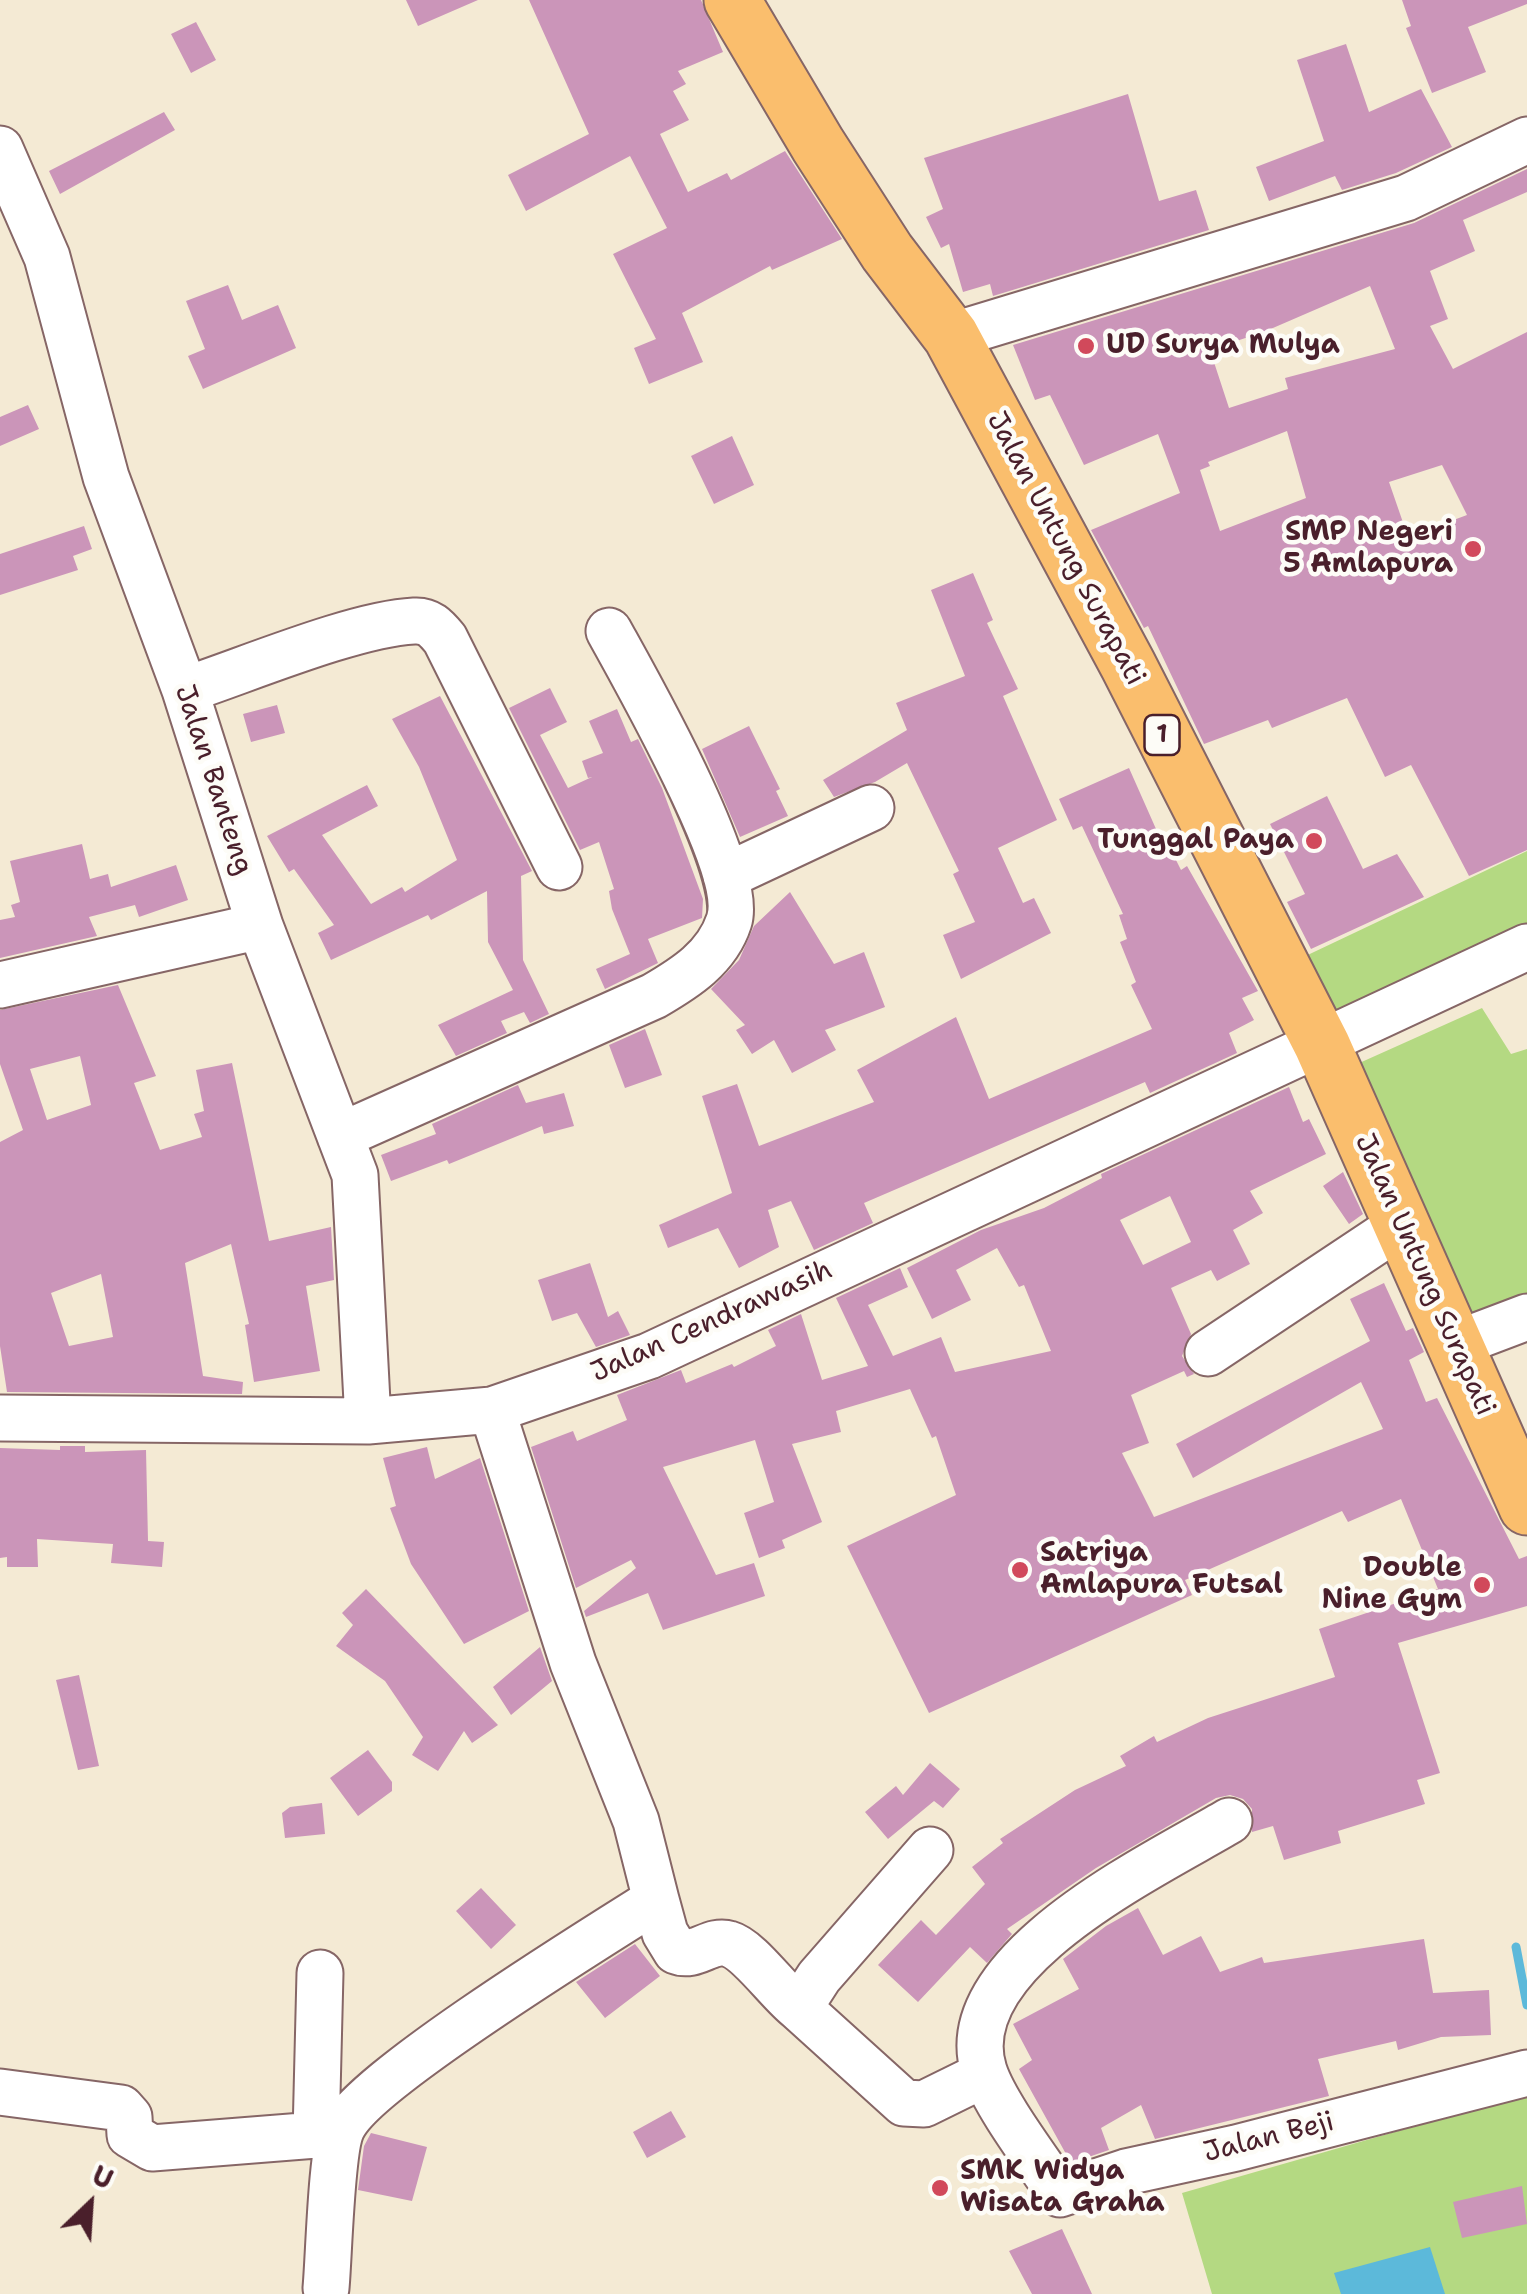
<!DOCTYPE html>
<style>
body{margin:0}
#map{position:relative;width:1527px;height:2294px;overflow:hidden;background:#f4ead4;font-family:"Shantell Sans",sans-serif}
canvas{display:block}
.north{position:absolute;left:40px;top:2154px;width:100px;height:100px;-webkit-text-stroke:8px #fdfcf7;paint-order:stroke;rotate:25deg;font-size:28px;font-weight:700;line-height:40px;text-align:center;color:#4a1f2b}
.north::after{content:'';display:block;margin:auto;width:35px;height:45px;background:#4a1f2b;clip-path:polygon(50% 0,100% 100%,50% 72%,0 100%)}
</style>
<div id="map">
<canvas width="1527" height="2294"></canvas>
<div class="north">U</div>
</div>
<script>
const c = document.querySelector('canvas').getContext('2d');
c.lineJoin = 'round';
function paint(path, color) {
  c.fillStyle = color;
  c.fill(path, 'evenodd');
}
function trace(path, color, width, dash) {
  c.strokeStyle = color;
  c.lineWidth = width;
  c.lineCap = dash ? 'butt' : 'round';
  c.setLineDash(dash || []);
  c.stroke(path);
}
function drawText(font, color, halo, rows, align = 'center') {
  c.font = font + ' "Shantell Sans",sans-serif';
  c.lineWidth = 9;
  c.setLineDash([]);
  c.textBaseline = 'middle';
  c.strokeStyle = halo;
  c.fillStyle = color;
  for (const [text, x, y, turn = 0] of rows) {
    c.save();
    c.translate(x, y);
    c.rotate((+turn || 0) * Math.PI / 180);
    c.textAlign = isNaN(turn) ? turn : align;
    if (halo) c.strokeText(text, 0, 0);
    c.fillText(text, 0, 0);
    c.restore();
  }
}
const green = new Path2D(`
 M1527 851V926L1387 996 1319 1015 1295 961Z
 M1482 1008 1511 1054 1527 1049V1298L1464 1318 1346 1069Z
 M1527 2094V2294H1212L1182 2193Z`);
const water = new Path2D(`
 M1430 2247 1445 2294H1341L1334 2273Z`);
const stream = new Path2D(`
 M1516 1947 1527 2005`);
const building = new Path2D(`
 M406 0H478L418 26Z
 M529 0H701L723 52 678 71 686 84 673 91 689 120 660 134 688 192 727 173 731 180 785 151 842 239 772 270 770 266 682 313 703 362 649 384 634 348 656 339 613 254 667 228 630 156 526 211 508 175 589 134Z
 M1402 0H1527V4L1468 27 1486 72 1432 93 1406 28 1411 26Z
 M196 22 216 60 191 73 171 34Z
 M1346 44 1369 112 1421 89 1452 147 1396 173 1342 190 1335 176 1269 201 1256 167 1324 141 1297 60Z
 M1128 94 1159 201 1196 190 1209 230 993 296 990 284 963 292 949 244 941 248 926 217 943 209 924 158Z
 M164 112 175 130 60 194 49 171Z
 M1527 169V192L1463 220 1475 251 1430 271 1448 319 1430 326 1453 369 1527 332V850L1469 876 1411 765 1385 777 1347 698 1272 728 1268 720 1204 744 1148 626 1144 628 1091 530 1180 493 1158 434 1084 465 1050 395 1035 400 1013 345 1414 223ZM1370 286 1395 349 1285 378 1288 389 1229 408 1210 350 1266 331ZM1287 431 1306 498 1220 531 1200 470 1210 466 1208 462ZM1442 465 1467 515 1408 537 1389 482Z
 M228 285 242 320 278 305 296 348 203 389 188 356 205 349 186 301Z
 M28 405 39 429 0 446V417Z
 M732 436 754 485 714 504 691 456Z
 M84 526 92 549 73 556 78 570 0 595V554Z
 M973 573 993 620 987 623 1018 689 1003 696 1057 820 998 848 1023 903 1034 898 1051 933 961 979 943 935 975 922 953 874 959 871 907 763 875 782 834 797 823 780 907 730 896 703 965 676 931 590Z
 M550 688 567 722 540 735 568 788 592 777 588 778 582 761 603 753 589 721 617 709 631 742 638 739 662 788 703 899 702 918 648 939 658 963 605 989 596 969 630 954 612 909 609 891 614 889 599 842 580 850 509 708Z
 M440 696 532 871 521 876 523 960 549 1014 530 1023 524 1012 501 1021 507 1033 456 1056 438 1025 513 990 488 942 487 891 431 920 428 915 331 960 318 933 334 925 294 869 289 872 267 836 367 785 378 806 322 835 371 904 402 887 405 892 457 860 419 767 392 719Z
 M277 705 285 733 251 742 243 714Z
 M749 726 780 789 776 791 788 816 740 837 702 749Z
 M1129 768 1160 838 1164 836 1181 870 1187 866 1258 991 1242 998 1254 1020 1229 1033 1237 1053 1150 1093 1145 1082 864 1203 873 1223 814 1250 791 1201 768 1210 779 1247 739 1268 718 1228 668 1248 659 1225 732 1193 702 1096 737 1084 759 1146 874 1102 857 1070 956 1017 989 1099 1152 1029 1131 985 1136 982 1120 942 1127 939 1119 915 1123 914 1082 826 1073 830 1059 799Z
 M1327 796 1363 869 1397 854 1424 897 1311 949 1287 902 1305 894 1270 824Z
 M82 844 90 879 108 874 111 887 176 865 188 900 139 917 135 905 89 917 97 936 0 958V920L15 917 11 905 20 902 10 861Z
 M790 892 834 964 864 952 885 1007 825 1030 836 1050 792 1073 774 1040 752 1054 736 1030 745 1025 711 989 739 960 754 926Z
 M118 985 156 1076 134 1083 160 1150 202 1137 194 1114 204 1111 196 1070 232 1063 269 1241 331 1227 334 1280 306 1286 320 1371 254 1382 245 1325 249 1324 231 1244 185 1263 203 1376 243 1382 242 1394 7 1392 0 1346V1142L23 1130 0 1064V1010ZM80 1056 91 1105 47 1120 30 1069ZM101 1274 113 1337 69 1346 51 1293Z
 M645 1029 662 1075 625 1088 609 1045Z
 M518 1085 526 1103 564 1093 574 1126 544 1134 542 1126 449 1164 447 1160 391 1181 381 1155 436 1134 432 1124Z
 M1289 1087 1303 1122 1309 1119 1326 1154 1250 1191 1263 1213 1233 1230 1250 1264 1217 1281 1211 1270 1171 1288 1191 1334 1182 1356 1194 1374 1187 1377 1184 1371 1131 1395 1149 1443 1122 1453 1154 1517 1383 1429 1361 1382 1193 1478 1176 1444 1370 1341 1350 1299 1384 1283 1406 1331 1413 1328 1424 1352 1409 1360 1426 1402 1437 1398 1519 1559 1527 1556V1606L1398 1643 1440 1773 1417 1780 1425 1804 1338 1831 1341 1843 1284 1860 1273 1826 1252 1832V1809L1243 1799 1230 1795 1216 1798 1096 1868 1007 1929 1012 1934 987 1963 970 1947 918 2002 878 1965 921 1920 936 1935 985 1884 972 1867 1003 1843 1000 1839 1075 1790 1126 1766 1120 1756 1154 1736 1157 1742 1208 1718 1335 1677 1319 1629 1438 1589 1401 1499 1348 1522 1342 1511 1185 1580 1192 1595 929 1713 847 1546 956 1495 936 1436 932 1438 910 1389 836 1411 841 1432 792 1444 822 1522 782 1540 785 1548 759 1558 744 1513 774 1502 755 1440 663 1467 716 1575 754 1563 765 1596 663 1630 648 1593 586 1617 584 1611 636 1568 631 1560 576 1588 531 1447 573 1431 577 1441 627 1420 617 1395 681 1370 686 1383 732 1364 734 1367 776 1346 768 1330 801 1314 822 1380 868 1366 836 1298 900 1268 908 1287 868 1305 893 1356 941 1337 955 1372 1051 1351 1024 1285 1019 1287 997 1248 956 1270 971 1300 932 1319 907 1268 981 1230 1044 1208 1102 1178 1101 1174ZM1170 1196 1191 1242 1143 1265 1120 1220Z
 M1343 1172 1363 1214 1349 1224 1323 1186Z
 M590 1263 608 1317 618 1311 630 1335 596 1347 577 1313 552 1321 538 1280Z
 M60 1446H85V1452L146 1450 148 1541 164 1542 162 1567 111 1563 113 1544 37 1539 38 1567H7V1557L0 1558V1448L60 1450Z
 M427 1447 435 1479 480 1458 529 1611 464 1644 411 1564 390 1508 396 1506 383 1458Z
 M366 1589 498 1725 472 1743 464 1731 438 1771 412 1755 423 1737 385 1681 336 1646 353 1625 342 1613Z
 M540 1647 552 1681 511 1715 493 1687Z
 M79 1675 99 1766 78 1770 56 1680Z
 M368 1750 392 1782V1791L358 1816 330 1778Z
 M930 1763 960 1789 943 1808 934 1801 888 1839 865 1812 896 1786 903 1795Z
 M322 1803 325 1834 285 1838 282 1813 290 1807Z
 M481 1888 516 1925 491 1949 456 1911Z
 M1138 1908 1163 1955 1201 1936 1220 1972 1262 1957 1264 1963 1424 1939 1433 1993 1489 1990 1491 2035 1441 2037 1398 2050 1396 2041 1318 2059 1329 2096 1155 2139 1141 2105 1101 2128 1109 2150 1071 2163 1019 2069 1032 2060 1013 2024 1079 1989 1063 1959 1106 1926Z
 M635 1944 660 1976 605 2018 576 1982Z
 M671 2111 686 2137 647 2158 633 2132Z
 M371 2133 427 2147 412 2201 358 2190 364 2146Z
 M1522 2186 1527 2224 1462 2238 1453 2202Z
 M1062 2229 1092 2294H1032L1009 2251Z`);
const minor = new Path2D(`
 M0 149 47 257 106 477 185 690 260 926 355 1175 368 1421
 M951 336 1406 198 1527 140
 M185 690C246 670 354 624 414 621 429 620 436 628 445 639L559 867
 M726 876 871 808
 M0 985 260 926
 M340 1136 654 996C685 978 717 958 729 921 745 871 637 682 609 631
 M1453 1345 1527 1317
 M1208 1353 1402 1224
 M0 1418 368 1421 492 1410 649 1356 1527 947
 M1229 1821C1155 1865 949 1962 984 2071 995 2105 1039 2162 1060 2194L1126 2172 1236 2148 1527 2073
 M930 1850 819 1977 799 2008 904 2103 924 2104 985 2074
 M656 1900 665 1933 676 1951C696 1959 710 1938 729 1944 750 1950 779 1993 799 2008
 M0 2092 121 2108 129 2117 130 2135 152 2148 316 2135 339 2137
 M316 2135 320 1973
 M326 2288C329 2256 331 2151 342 2128 365 2080 599 1936 656 1900L636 1821 573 1663 492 1410`);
const highway = new Path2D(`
 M732 0 818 145 887 252 951 336 1128 665 1322 1045 1527 1507`);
const markers = [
 [1086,346,10,"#d1495b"],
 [1473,549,10,"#d1495b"],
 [1314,841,10,"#d1495b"],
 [1020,1570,10,"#d1495b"],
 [1482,1585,10,"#d1495b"],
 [940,2188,10,"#d1495b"]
];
const shields = [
 [1162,735,35]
];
const shieldNames = [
 ["1",1162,735]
];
const poiNames = [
 ["UD Surya Mulya",1106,346],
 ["SMP Negeri",1453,533,"right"],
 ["5 Amlapura",1453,565,"right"],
 ["Tunggal Paya",1294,841,"right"],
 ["Satriya",1040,1554],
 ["Amlapura Futsal",1040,1586],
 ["Double",1462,1569,"right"],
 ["Nine Gym",1462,1601,"right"],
 ["SMK Widya",960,2172],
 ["Wisata Graha",960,2204]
];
const streetNames = [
 ["Jalan Untung Surapati",1065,549,62],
 ["Jalan Banteng",213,780,72],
 ["Jalan Untung Surapati",1424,1275,66],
 ["Jalan Cendrawasih",712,1322,-24],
 ["Jalan Beji",1269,2138,-14]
];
paint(green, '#b4d982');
paint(water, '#5cb9da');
trace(stream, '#5cb9da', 9);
paint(building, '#cb95b9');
trace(minor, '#866666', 49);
trace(highway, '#866666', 59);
trace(minor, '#fff', 45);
trace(highway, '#fabe6d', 55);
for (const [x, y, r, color] of markers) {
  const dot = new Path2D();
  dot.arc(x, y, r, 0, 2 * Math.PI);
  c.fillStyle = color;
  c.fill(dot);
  trace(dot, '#fdfcf7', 4);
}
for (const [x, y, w] of shields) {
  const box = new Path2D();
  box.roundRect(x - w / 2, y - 20, w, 40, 8);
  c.fillStyle = '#fdfcf7';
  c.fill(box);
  trace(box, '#4a1f2b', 2.5);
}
drawText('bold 25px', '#4a1f2b', null, shieldNames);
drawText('bold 28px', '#4a1f2b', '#fdfcf7', poiNames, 'left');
drawText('28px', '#4a1f2b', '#fdfcf7', streetNames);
</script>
